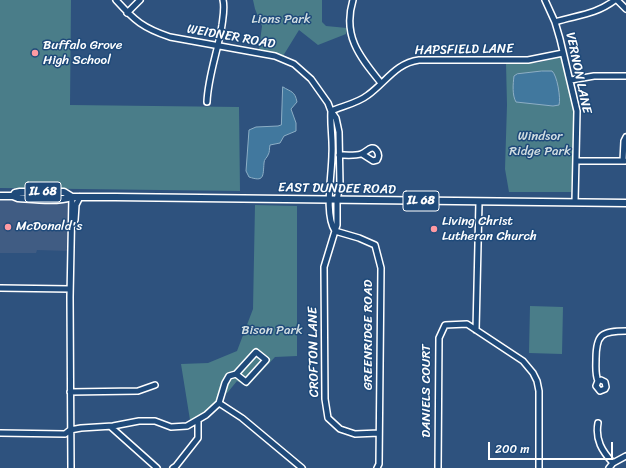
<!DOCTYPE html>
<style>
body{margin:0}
#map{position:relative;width:626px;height:468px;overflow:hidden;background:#2e527e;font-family:Sriracha,sans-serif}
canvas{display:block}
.scale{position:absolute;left:488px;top:442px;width:125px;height:18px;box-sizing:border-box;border:2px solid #fff;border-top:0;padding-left:5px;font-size:12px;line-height:14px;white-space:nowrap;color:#fff;-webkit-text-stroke:3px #1f4a7a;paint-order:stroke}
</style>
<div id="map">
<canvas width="626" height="468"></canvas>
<div class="scale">200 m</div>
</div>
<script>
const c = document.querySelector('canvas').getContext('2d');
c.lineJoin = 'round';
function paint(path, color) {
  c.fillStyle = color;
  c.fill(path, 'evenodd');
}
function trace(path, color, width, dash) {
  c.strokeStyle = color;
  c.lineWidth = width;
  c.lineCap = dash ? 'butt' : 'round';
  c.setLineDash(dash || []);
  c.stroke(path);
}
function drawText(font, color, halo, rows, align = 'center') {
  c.font = font + ' Sriracha,sans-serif';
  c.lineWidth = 3;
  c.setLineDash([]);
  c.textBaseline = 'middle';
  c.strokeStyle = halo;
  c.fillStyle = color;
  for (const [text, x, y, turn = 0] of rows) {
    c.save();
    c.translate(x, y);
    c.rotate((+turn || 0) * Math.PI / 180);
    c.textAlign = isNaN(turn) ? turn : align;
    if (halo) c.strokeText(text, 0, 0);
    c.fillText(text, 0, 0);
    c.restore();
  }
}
const built = new Path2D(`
 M0 201H69V251L37 250 36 253H0Z`);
const green = new Path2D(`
 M0 0H71L70 105 239 107 240 191 0 188Z
 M253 0H322V22L326 26 347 28 346 34 318 45 299 30 283 56 259 49 262 26 255 9Z
 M561 57 574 110V150L571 192H509L505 169 507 105 506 63H536Z
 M255 205 297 206V356L275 357 247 387 237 381 228 392 205 413 190 420 181 364 208 363 237 351 253 309Z
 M530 306 563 307 562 354 529 353Z`);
const water = new Path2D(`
 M542 71H552C557 75 561 98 559 105L553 106 516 102C512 95 513 84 514 76L517 74Z
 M283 87C291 92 295 91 297 102L291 109 296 123V131L284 136 280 143 270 145C269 149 270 152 268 155 267 158 264 159 264 163 263 177 264 182 249 177L246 171 249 130 256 127 278 126 281 125Z`);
const minor = new Path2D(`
 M116 0C135 21 143 28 170 37L275 56 294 64 311 79 328 103 331 111 336 118 339 132 340 185 337 200V225L335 231C324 214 332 175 332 154 333 140 330 125 331 111
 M353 0C342 36 360 57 381 83
 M545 0 555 22 560 39 577 111 575 202
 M617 0 626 9
 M127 13 140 0
 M555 22C577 15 595 15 615 0
 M571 80 594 76H626
 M207 102C208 76 218 51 222 25 223 17 225 8 223 0
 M331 111C343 106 358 103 368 95 386 82 396 63 419 60H528L563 53
 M339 155C345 155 355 156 361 154 366 153 372 143 377 151 379 154 379 157 377 160L373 161 362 154
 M576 161H623
 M625 161H623L624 141 626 137
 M72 222 75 220 76 205 80 197
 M0 288 70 289
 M476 330 479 202
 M598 381 601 380 605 382 606 387 605 389 600 391 596 386 598 381C595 374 596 367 596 359 596 334 602 331 626 331
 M70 392 138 391 155 385
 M219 403 242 418 302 468
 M598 423C595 440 602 451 613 463
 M111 427 157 468
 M0 433 65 434 70 430 81 428 113 426 139 421H155L171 427 187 426 206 415 219 403 225 383 229 376 236 374 256 352 266 360 246 382 236 374
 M71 468 70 297 72 197
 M173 468 176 466 198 438V420
 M377 468 379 464 381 268 375 245 359 238 335 231 324 267 325 399 328 418 340 429 355 434 379 433
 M438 468 439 338 445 325 467 324 523 361 533 373 537 381 539 391V468
 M609 468 613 463 626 456`);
const major = new Path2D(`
 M0 196H13L18 198C33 199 58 202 72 197H115L626 203
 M13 196 15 193 20 192H64L72 197`);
const markers = [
 [35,53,4,"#ff9aa2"],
 [8,227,4,"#ff9aa2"],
 [434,229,4,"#ff9aa2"]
];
const shields = [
 [43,192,36],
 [421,201,36]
];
const shieldNames = [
 ["IL 68",43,192],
 ["IL 68",421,201]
];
const parkNames = [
 ["Lions Park",281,20],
 ["Windsor",540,137],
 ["Ridge Park",540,152],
 ["Bison Park",272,331]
];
const streetNames = [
 ["WEIDNER ROAD",231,37,10],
 ["HAPSFIELD LANE",464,50,-1],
 ["VERNON LANE",578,73,78],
 ["EAST DUNDEE ROAD",337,189,1],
 ["GREENRIDGE ROAD",369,335,-90],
 ["CROFTON LANE",314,352,-91],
 ["DANIELS COURT",427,391,-90]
];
const poiNames = [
 ["Buffalo Grove",43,46],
 ["High School",43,61],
 ["Living Christ",442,222],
 ["Lutheran Church",442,237],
 ["McDonald's",16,227]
];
paint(built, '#405c83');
paint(green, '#4a7d89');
paint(water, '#41789e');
trace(water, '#8daec5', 1);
trace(minor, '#fff', 8);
trace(major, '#fff', 9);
trace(minor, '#1f4a7a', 5);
trace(major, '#1f4a7a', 6);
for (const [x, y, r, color] of markers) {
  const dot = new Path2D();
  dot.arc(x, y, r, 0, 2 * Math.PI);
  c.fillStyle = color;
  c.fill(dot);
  trace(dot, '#1f4a7a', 1.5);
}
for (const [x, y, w] of shields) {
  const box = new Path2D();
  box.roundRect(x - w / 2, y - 10, w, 20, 3);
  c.fillStyle = '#1f4a7a';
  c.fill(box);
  trace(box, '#fff', 1);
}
drawText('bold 12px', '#fff', null, shieldNames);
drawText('13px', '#d2dee2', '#1f4a7a', parkNames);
drawText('13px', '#fff', '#1f4a7a', streetNames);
drawText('13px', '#fff', '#1f4a7a', poiNames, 'left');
</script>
